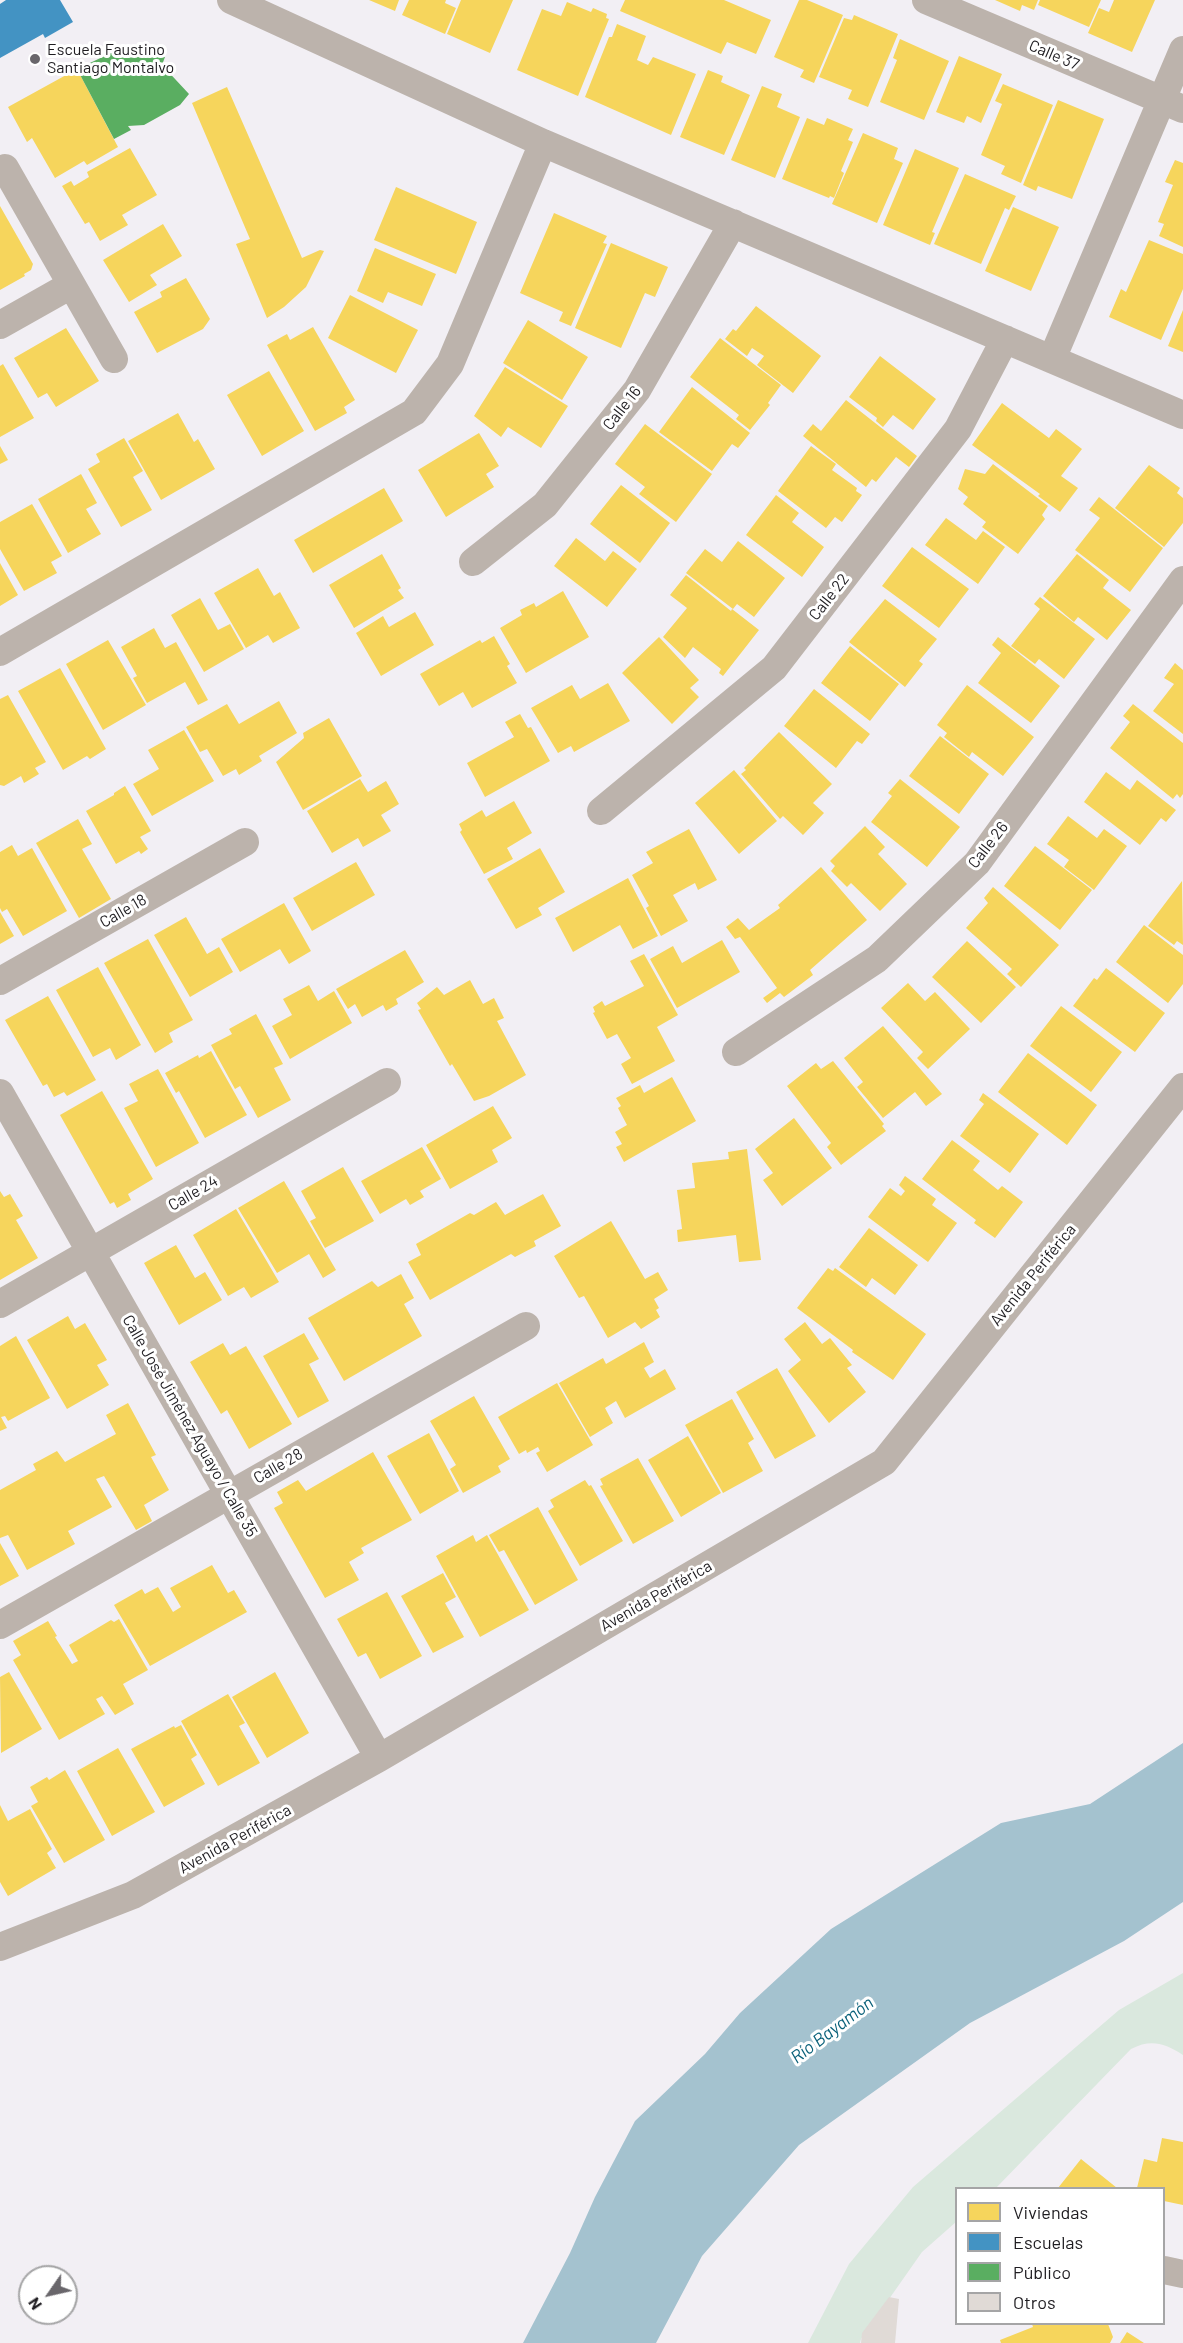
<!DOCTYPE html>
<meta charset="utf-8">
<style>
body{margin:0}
#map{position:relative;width:1183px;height:2343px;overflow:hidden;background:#f2eff4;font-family:Barlow,sans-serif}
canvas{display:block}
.legend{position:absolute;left:955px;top:2187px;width:210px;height:138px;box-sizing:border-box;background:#fff;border:2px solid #a5a5a6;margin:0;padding:8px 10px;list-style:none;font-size:18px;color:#1f1d21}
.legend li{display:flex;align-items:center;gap:12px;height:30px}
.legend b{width:30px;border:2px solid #a5a5a6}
.north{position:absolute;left:18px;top:2265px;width:60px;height:60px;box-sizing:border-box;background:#fff;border:2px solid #a5a5a6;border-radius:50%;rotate:236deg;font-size:16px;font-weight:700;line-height:24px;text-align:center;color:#1f1d21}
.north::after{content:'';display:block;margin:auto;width:21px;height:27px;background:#69666b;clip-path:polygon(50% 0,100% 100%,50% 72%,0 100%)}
</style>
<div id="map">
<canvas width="1183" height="2343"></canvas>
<ul class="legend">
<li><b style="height:16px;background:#f6d55c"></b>Viviendas</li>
<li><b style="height:16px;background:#4393c3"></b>Escuelas</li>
<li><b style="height:16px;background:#5aae61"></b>Público</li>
<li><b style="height:16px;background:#e0dad6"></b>Otros</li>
</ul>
<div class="north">N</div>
</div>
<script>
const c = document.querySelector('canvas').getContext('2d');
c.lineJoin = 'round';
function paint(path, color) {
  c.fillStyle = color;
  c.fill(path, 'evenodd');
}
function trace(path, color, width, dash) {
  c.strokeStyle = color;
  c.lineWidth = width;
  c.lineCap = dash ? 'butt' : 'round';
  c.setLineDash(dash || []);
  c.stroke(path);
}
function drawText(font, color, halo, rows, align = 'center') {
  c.font = font + ' Barlow,sans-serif';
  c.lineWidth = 6;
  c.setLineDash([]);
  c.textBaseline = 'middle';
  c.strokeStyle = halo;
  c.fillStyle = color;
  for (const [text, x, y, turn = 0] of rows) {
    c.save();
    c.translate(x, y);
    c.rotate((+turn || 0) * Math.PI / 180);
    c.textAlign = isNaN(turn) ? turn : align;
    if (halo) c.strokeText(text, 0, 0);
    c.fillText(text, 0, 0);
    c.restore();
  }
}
const green = new Path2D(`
 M1183 1973V2055C1164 2043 1151 2039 1131 2049L996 2188H956V2222L922 2252 861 2339 860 2343H808L849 2264 913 2187 1119 2010Z`);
const water = new Path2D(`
 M1183 1743V1902L1124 1941 970 2023 799 2145 702 2256 656 2343H523L570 2253 595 2197 635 2121 705 2054 740 2013 831 1929 1001 1823 1090 1804Z`);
const homes = new Path2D(`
 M369 0H399L395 11Z
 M409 0H446L445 3 456 8 445 34 402 15Z
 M461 0H513L490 53 447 34Z
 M625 0H724L771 20 756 54 727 42 721 54 620 11Z
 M799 0H807L843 15 814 83 800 77 804 70 774 57Z
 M995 0H1038L1034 10 1022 5 1020 11Z
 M1040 0H1101L1089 27 1038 5Z
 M1114 0H1155L1132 52 1088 33 1099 8 1109 12Z
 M567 2 591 12 593 8 607 14 606 18 609 19 578 96 517 70 542 9 561 16Z
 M854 15 898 34 868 107 848 99 852 90 819 77 844 18 852 20Z
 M617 24 646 36 637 60 648 65 653 57 696 74 671 135 585 97 609 37H612Z
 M900 39 949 61 924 120 880 102 897 60 893 58Z
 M959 56 1002 74 981 123 967 116 964 123 936 112Z
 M77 69 118 147 87 165 84 161 55 178 32 138 27 142 8 107Z
 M708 70 723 76 721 82 750 95 724 155 680 137Z
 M1003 84 1053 105 1021 183 1001 174 1005 166 981 155 1002 104 995 101Z
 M762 86 782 94 777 107 800 117 775 178 731 160Z
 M227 87 302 258 320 250 324 251 306 287 284 307 267 318 236 244 250 239 192 103Z
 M1058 100 1104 119 1072 199 1038 186 1036 191 1023 185Z
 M807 118 824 125 827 118 853 129 848 140 853 142 841 171 844 173 834 198 830 196 829 198 782 179Z
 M863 133 898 148 894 159 903 163 877 223 832 204Z
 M130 148 157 195 122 215 128 225 100 241 89 222 85 224 62 186 71 181 74 186 89 177 87 172Z
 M915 149 959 168 932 232 935 233 930 245 883 225Z
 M1175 160 1183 163V247L1159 236 1164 224 1158 222 1173 185 1165 182Z
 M965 174 1016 196 1009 210 1005 208 981 264 934 244Z
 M396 187 477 222 456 274 374 240Z
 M0 206 33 264 31 270 24 274 25 276 0 290Z
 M1013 207 1059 227 1031 291 985 271Z
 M554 213 607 236 603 243 607 244 571 326 559 321 563 312 520 293Z
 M163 224 182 256 150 275 157 285 129 302 103 260Z
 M1149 240 1183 254V289L1161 340 1109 317 1121 289 1126 292Z
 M611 243 668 267 655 297 645 293 621 348 575 328Z
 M375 248 436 274 422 306 388 292 383 303 357 291Z
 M186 278 210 319 203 329 157 353 134 312 162 297 160 292Z
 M350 295 418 330 396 373 328 338Z
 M756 306 821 356 793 393 757 365 764 356 752 348 747 356 725 339 733 329 736 331Z
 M1183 310V352L1168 346Z
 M528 320 588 357 562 400 503 363Z
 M313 327 355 400 344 407 347 413 315 431 267 345 287 334 290 340Z
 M66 328 99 381 56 407 47 393 38 398 14 358Z
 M720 338 781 385 768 403 770 405 750 430 736 419 739 415 690 377Z
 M880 356 936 399 913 430 893 415 883 427 876 421 877 418 849 397Z
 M3 364 34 418 0 437V366Z
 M505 367 568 406 541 448 508 427 501 437 474 416Z
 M269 371 304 431 262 456 227 395Z
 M692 387 750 433 738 448 732 444 712 471 659 432Z
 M846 400 917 456 909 467 896 457 876 482 872 479 866 487 803 436 813 424 821 431Z
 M1002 403 1049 438 1056 429 1082 449 1061 476 1078 488 1060 512 1038 496 1040 494 972 445Z
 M178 413 194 442 198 439 215 469 161 500 128 441Z
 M645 424 712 474 676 522 639 494 645 487 615 464Z
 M479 433 499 466 486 474 494 487 446 517 418 470Z
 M124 438 143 471 133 477 152 510 121 527 88 469 100 462 96 454Z
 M0 446 8 460 0 464Z
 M811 446 836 464 832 470 857 488 856 491 862 495 842 522 835 517 826 528 778 491Z
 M993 464 1048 506 1042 515 1045 519 1018 554 982 527 986 522 963 504 968 497 958 489 965 469 985 474Z
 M1149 465 1180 488 1177 493 1183 498V523L1164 547 1115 508Z
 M81 474 97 503 86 509 101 534 68 553 38 499Z
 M621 485 670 523 640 563 590 524Z
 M384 488 403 521 313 573 294 540Z
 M776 495 799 513 792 522 824 547 802 577 746 535Z
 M1099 497 1163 548 1130 592 1075 550 1100 518 1089 510Z
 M32 504 62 556 51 562 57 573 24 591 0 549V522Z
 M946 518 976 540 983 531 1005 547 978 584 925 545Z
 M576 538 605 561 613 551 637 569 607 607 554 566Z
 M738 541 785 578 754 617 737 604 733 609 686 573 705 549 722 562Z
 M912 547 969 589 939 628 882 586Z
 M382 554 401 588 398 590 404 598 354 628 329 585Z
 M1077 554 1109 580 1103 588 1131 610 1107 640 1078 617 1074 622 1043 596Z
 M0 563 18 595 0 606Z
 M258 568 274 596 280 592 300 628 273 643 268 635 246 648 214 593Z
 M686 575 731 611 732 609 759 630 723 676 719 673 721 669 693 647 685 658 663 637 687 608 670 595Z
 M563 591 589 637 526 673 500 628 522 615 520 610 534 603 536 607Z
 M1040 597 1095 639 1064 679 1039 659 1035 664 1011 646 1040 609 1034 604Z
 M200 598 218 630 230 624 244 649 204 672 171 615Z
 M885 599 937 639 919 661 923 664 905 687 849 642Z
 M415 612 434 645 381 676 356 633 383 616 389 627Z
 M154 628 165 648 176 642 208 700 198 705 185 682 147 703 133 678 137 676 121 647Z
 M494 636 510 664 507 666 517 683 472 708 463 692 439 706 420 674 480 640 482 643Z
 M659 637 699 680 690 688 699 697 672 724 622 673Z
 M998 637 1060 686 1031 723 978 683 1001 653 992 645Z
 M108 640 146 705 103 730 66 664Z
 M850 646 899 684 870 721 821 683Z
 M1175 663 1183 670V734L1153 711 1174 684 1164 678Z
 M60 668 106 749 90 759 87 756 63 770 18 691Z
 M608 683 630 721 574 752 571 746 558 753 531 708 572 685 580 699Z
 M967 685 1034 737 1003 776 972 752 969 757 944 737 947 733 937 725Z
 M814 689 870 734 862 744 857 741 836 768 784 726Z
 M8 695 46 762 35 768 39 774 24 783 21 776 4 786 0 785V699Z
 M279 701 297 733 259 756 262 761 239 775 236 769 223 776 207 749 200 752 186 727 227 704 239 724Z
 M1133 704 1183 743V794L1180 798 1177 794 1173 799 1110 748 1130 722 1123 716Z
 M520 714 528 728 531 727 550 761 485 797 467 763 514 737 505 722Z
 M329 718 362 776 303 810 276 762 304 738 303 733Z
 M184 730 214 781 152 816 133 784 159 769 148 750Z
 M779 732 832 784 813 803 824 813 803 835 783 816 780 819 741 774 746 770 744 768Z
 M940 736 989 774 959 814 909 776Z
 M734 770 777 821 739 854 695 803Z
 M1106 772 1130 790 1137 780 1176 810 1166 822 1161 818 1140 845 1084 802Z
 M360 779 368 792 386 781 399 804 381 815 391 831 363 847 358 838 332 853 307 811Z
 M900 779 960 827 927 867 871 822 892 796 888 793Z
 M125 786 151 831 140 837 148 849 141 854 139 851 116 864 86 811 114 795V793Z
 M514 801 532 833 507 848 513 859 484 874 460 832 462 830 459 824 482 810 486 817Z
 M1068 816 1097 838 1104 829 1127 846 1094 890 1064 867 1069 860 1047 844Z
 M78 819 92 844 82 849 111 899 79 918 36 843Z
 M865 826 885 847 878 854 907 884 880 911 851 883 847 887 831 871 835 866 830 861Z
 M689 829 717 880 698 890 695 883 673 895 688 921 661 936 646 908 649 906 632 875 653 863 646 852Z
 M12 845 18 856 32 848 67 911 23 936 7 909 2 912 0 908V852Z
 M1035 846 1092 890 1060 930 1004 886Z
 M540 848 565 892 538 908 542 915 516 929 487 879Z
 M356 862 375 895 312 931 293 898Z
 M821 867 867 920 810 970 813 975 784 997 780 993 767 1003 763 998 777 988 740 937 735 939 726 927 738 918 749 930 780 908 778 905Z
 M628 878 658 936 633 949 620 925 573 952 555 918Z
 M1182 881 1183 945 1177 941 1174 945 1148 926Z
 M993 887 1059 945 1021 987 1007 974 1012 969 966 928 988 903 984 898Z
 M284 903 311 951 289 964 280 949 240 972 221 939Z
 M0 912 14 936 0 944Z
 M186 917 207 954 219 947 233 972 190 997 154 935Z
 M1144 925 1183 955V984L1168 1003 1116 962Z
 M148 939 193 1020 169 1033 173 1042 155 1053 104 963Z
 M722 940 740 972 677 1008 650 959 673 946 682 963Z
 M967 941 1016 987 981 1023 932 977Z
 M405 950 424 982 396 999 398 1004 386 1011 383 1005 362 1017 355 1004 348 1009 336 989Z
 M644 954 678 1015 657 1027 675 1061 632 1084 621 1064 631 1058 617 1034 607 1039 593 1013 595 1012 593 1007 602 1001 605 1006 644 986 630 961Z
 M98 967 141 1045 116 1060 110 1048 93 1057 56 990Z
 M1106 968 1165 1013 1135 1052 1073 1006 1094 978 1097 980Z
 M470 980 483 1004 494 998 504 1018 497 1021 526 1075 489 1096 474 1101 452 1064 450 1066 418 1010 421 1009 417 1003 437 987 444 995Z
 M908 983 925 1001 935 992 970 1029 928 1069 917 1058 923 1052 881 1008Z
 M309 985 318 1001 334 991 352 1023 290 1059 272 1026 292 1015 283 999Z
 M48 996 96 1080 67 1096 64 1092 54 1097 47 1084 43 1086 5 1020Z
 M1061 1006 1122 1052 1091 1092 1030 1046Z
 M256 1014 283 1064 274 1068 291 1100 258 1118 240 1086 235 1089 211 1045 232 1034 229 1029Z
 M883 1026 942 1094 926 1106 915 1092 883 1118 857 1087 863 1082 844 1058Z
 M211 1051 247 1115 205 1138 179 1091 176 1093 165 1073 198 1055 199 1058Z
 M1028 1053 1097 1105 1067 1145 998 1092Z
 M833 1061 884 1124 882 1126 886 1131 841 1165 827 1147 831 1143 787 1086 816 1063 821 1069Z
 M158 1069 199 1143 156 1167 124 1108 138 1101 129 1084Z
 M672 1077 696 1121 624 1162 616 1147 622 1144 615 1132 627 1125 618 1108 621 1106 616 1098 640 1085 644 1093Z
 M102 1091 153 1179 128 1194 131 1200 117 1208 114 1202 110 1204 60 1115Z
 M983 1093 1039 1134 1010 1173 960 1136 984 1104 979 1100Z
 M493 1106 512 1138 492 1150 498 1162 450 1189 426 1145Z
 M794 1118 832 1168 782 1206 763 1180 773 1173 755 1149Z
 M952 1140 980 1161 973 1170 998 1190 1002 1186 1023 1202 995 1238 974 1223 976 1220 922 1179Z
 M422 1147 441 1179 420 1191 424 1197 410 1205 406 1199 380 1214 361 1181Z
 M747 1149 761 1260 739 1262 736 1235 678 1242 677 1230 682 1229 677 1190 695 1188 692 1163 729 1159 728 1152Z
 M343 1167 374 1221 325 1248 310 1221 316 1218 301 1191Z
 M905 1176 936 1199 932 1205 957 1223 928 1262 868 1217 890 1188 901 1196 905 1191 899 1185Z
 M284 1181 336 1270 323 1278 309 1254 277 1273 238 1208Z
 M0 1191 4 1197 10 1194 23 1216 16 1220 38 1258 0 1280Z
 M543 1194 561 1226 534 1241 536 1246 515 1257 511 1254 430 1300 408 1262 421 1255 416 1244 470 1213 474 1215 496 1202 505 1215Z
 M236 1209 279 1282 251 1298 244 1287 228 1296 193 1235Z
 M611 1221 645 1279 658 1272 668 1290 654 1299 659 1308 656 1310 660 1317 641 1329 635 1322 608 1338 584 1296 579 1298 554 1256Z
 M869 1228 918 1265 895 1295 872 1278 866 1287 839 1267Z
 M176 1245 195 1278 205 1272 222 1300 179 1325 144 1263Z
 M828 1268 833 1271 835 1268 926 1334 893 1380 852 1352 853 1350 797 1308Z
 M401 1274 414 1298 404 1304 422 1336 344 1381 308 1318 372 1281 378 1287Z
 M68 1316 75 1329 85 1323 107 1360 97 1365 109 1385 67 1409 27 1340Z
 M805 1322 822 1344 830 1338 852 1365 847 1368 866 1392 829 1423 788 1371 801 1360 784 1339Z
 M304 1333 319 1359 309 1364 329 1401 298 1418 263 1356Z
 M16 1336 50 1398 8 1421 5 1416 1 1417 7 1428 0 1431V1346Z
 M644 1342 654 1362 644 1368 650 1378 665 1369 676 1389 625 1418 616 1401 605 1408 613 1423 590 1437 559 1383 603 1358 606 1364Z
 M223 1343 230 1355 246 1346 292 1424 249 1449 227 1410 221 1414 190 1362Z
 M777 1368 816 1436 775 1459 736 1392Z
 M557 1383 593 1445 547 1472 536 1453 540 1451 538 1447 527 1453 526 1450 519 1454 498 1417Z
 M474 1396 510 1459 498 1466 501 1472 463 1493 450 1469 456 1465 430 1421Z
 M732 1399 754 1439 748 1443 763 1471 723 1493 685 1425Z
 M128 1403 156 1455 151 1457 169 1490 144 1505 152 1521 136 1530 104 1476 96 1479 112 1507 68 1531 75 1544 27 1570 8 1535 0 1538V1490L36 1470 33 1464 57 1451 65 1462 116 1434 106 1415Z
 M429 1433 459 1491 420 1514 387 1456Z
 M688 1436 721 1493 681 1517 648 1460Z
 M373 1452 412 1520 361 1548 364 1553 349 1562 359 1580 325 1598 274 1508 283 1503 277 1492 298 1480 306 1491Z
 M638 1458 674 1521 633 1544 600 1486 603 1485 600 1479Z
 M585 1480 589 1486 591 1485 623 1541 580 1566 548 1511 554 1507 550 1500Z
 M538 1507 578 1580 535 1605 504 1550 499 1552 489 1535Z
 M473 1535 476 1542 487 1535 529 1610 480 1637 436 1556Z
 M0 1543 19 1576 0 1586Z
 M212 1565 228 1593 234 1590 247 1612 150 1666 114 1605 142 1589 145 1594 158 1587 173 1612 181 1607 170 1588Z
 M443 1573 456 1597 445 1603 464 1637 433 1653 401 1596Z
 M387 1592 422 1656 380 1679 366 1653 358 1657 337 1619Z
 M119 1619 148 1670 123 1684 134 1704 115 1715 102 1696 96 1699 105 1714 59 1740 13 1660 21 1655 13 1641 48 1621 57 1636 55 1637 72 1664 78 1661 69 1645 111 1620 114 1622Z
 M9 1672 42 1729 1 1753 0 1677Z
 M275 1672 309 1733 267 1758 232 1697Z
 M228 1694 245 1723 239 1726 260 1763 218 1786 181 1721Z
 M181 1725 197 1755 191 1759 205 1784 164 1807 131 1749 174 1726 175 1728Z
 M118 1748 155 1812 112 1836 77 1771Z
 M65 1770 105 1840 64 1863 31 1806 38 1802 30 1787 47 1777 49 1780Z
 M0 1805 8 1821 30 1809 52 1849 47 1853 56 1868 8 1896 0 1882Z
 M1162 2138 1183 2142V2205L1164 2201V2188H1137L1144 2159 1157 2162Z
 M1081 2159 1117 2188H1058Z
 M1032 2324H1108L1113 2337 1110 2343H1001L1000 2340 1033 2327Z
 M1127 2332 1144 2343H1120Z`);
const schools = new Path2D(`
 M6 0H60L73 22 45 38 43 34 0 58V4Z`);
const public = new Path2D(`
 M124 47 144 48 165 57 162 65 189 94 180 105 144 125 128 126 131 130 114 139 77 69Z`);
const building = new Path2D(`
 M889 2297 899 2299 895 2343H861L862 2333Z`);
const street = new Path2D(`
 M231 0 543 143 1183 415
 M926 0 1183 109
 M5 168 114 359
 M0 325 71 285
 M1052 359 1183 50
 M473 562 545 505 637 390 733 223
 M0 652 414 412 450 364 543 143
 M601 811 774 668 958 429 1005 339
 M0 981 245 842
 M736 1052 877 959 977 863 1183 580
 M0 1093 379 1758
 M0 1304 387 1082
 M0 1625 526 1326
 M0 1947 133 1895 379 1758 884 1462 1183 1087
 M1164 2270 1183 2274`);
const markers = [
 [35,59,6,"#69666b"]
];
const poiNames = [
 ["Escuela Faustino",47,50],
 ["Santiago Montalvo",47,68]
];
const streetNames = [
 ["Calle 37",1054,55,23],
 ["Calle 16",622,408,-52],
 ["Calle 22",829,597,-52],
 ["Calle 26",988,845,-52],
 ["Calle 18",123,911,-30],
 ["Calle 24",193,1193,-30],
 ["Avenida Periférica",1033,1275,-51],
 ["Calle José Jiménez Aguayo / Calle 35",190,1426,60],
 ["Calle 28",278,1466,-30],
 ["Avenida Periférica",656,1596,-30],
 ["Avenida Periférica",235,1839,-29]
];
const waterNames = [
 ["Río Bayamón",832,2030,-37]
];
paint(green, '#dae8de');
paint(water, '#a4c2cf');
paint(homes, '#f6d55c');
paint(schools, '#4393c3');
paint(public, '#5aae61');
paint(building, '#e0dad6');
trace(street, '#bcb3ac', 28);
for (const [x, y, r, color] of markers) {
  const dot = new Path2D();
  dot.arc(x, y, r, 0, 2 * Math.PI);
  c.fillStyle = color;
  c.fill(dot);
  trace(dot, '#fff', 2);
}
drawText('16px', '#1f1d21', '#fff', poiNames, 'left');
drawText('16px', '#1f1d21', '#fff', streetNames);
drawText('italic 18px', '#0a617a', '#fff', waterNames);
</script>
